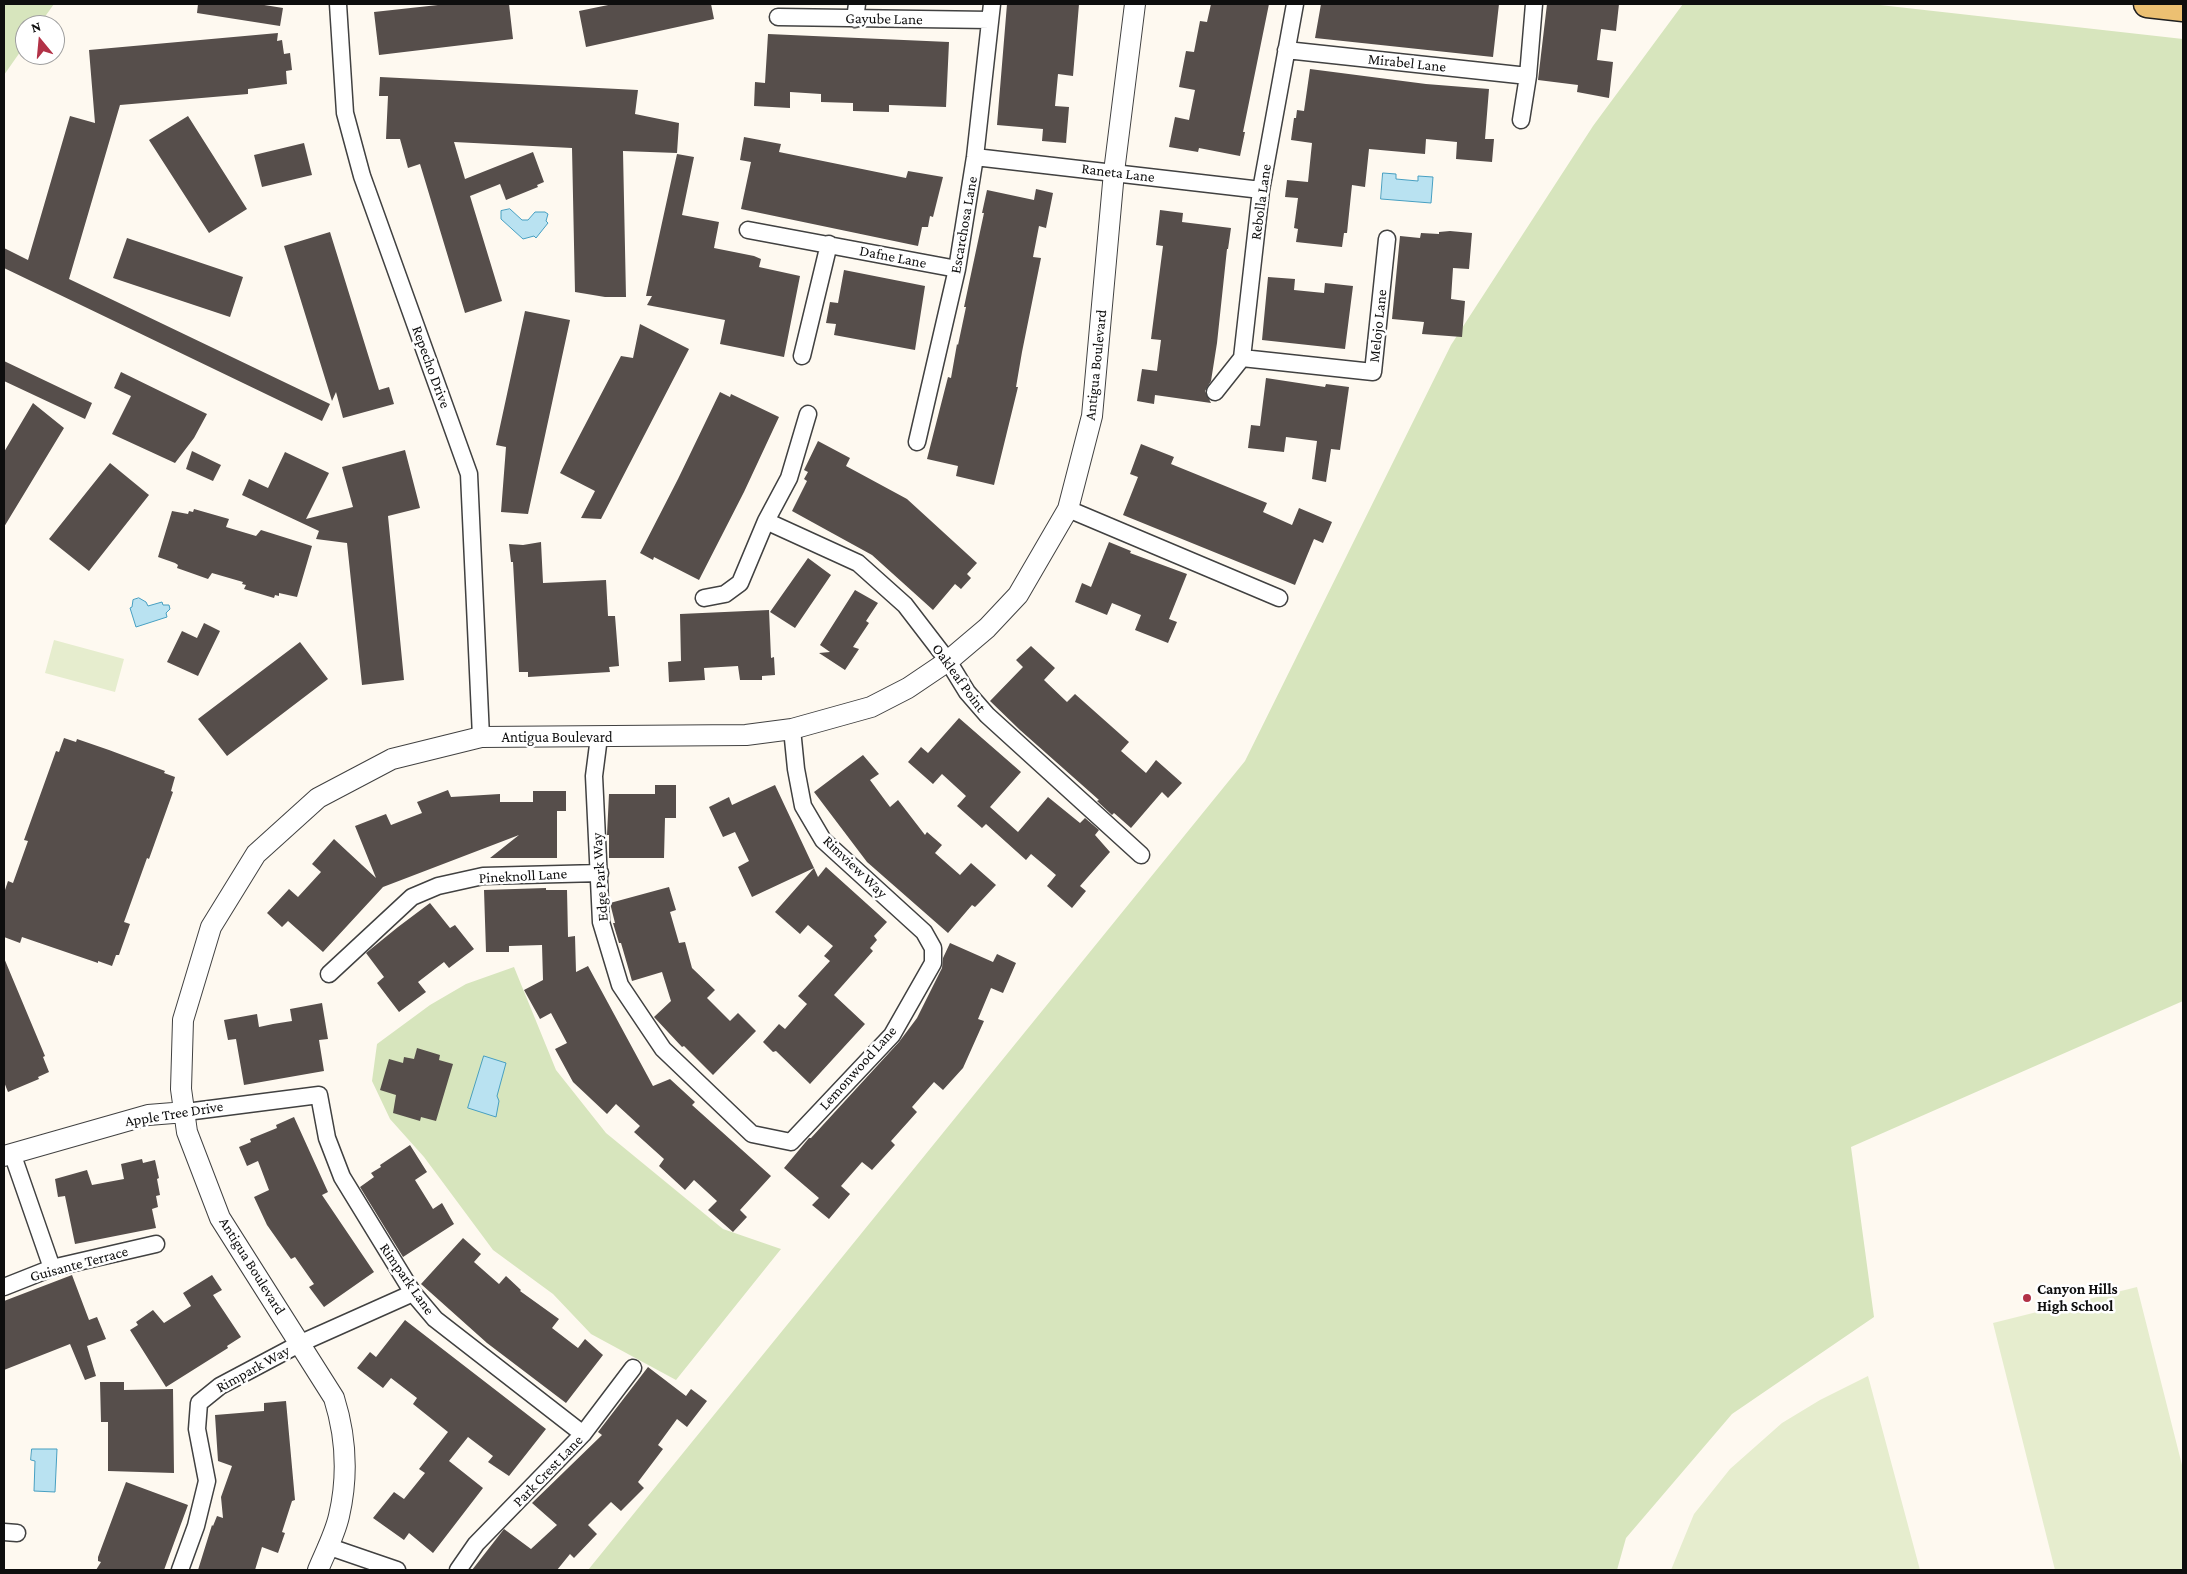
<!DOCTYPE html>
<style>
body{margin:0}
#map{position:relative;width:2187px;height:1574px;overflow:hidden;background:#fef9f0;font-family:"Crimson Pro",serif}
canvas{display:block}
.frame{position:absolute;inset:0;border:5px solid #0e0e0e;pointer-events:none}
.north{position:absolute;left:15px;top:15px;width:50px;height:50px;box-sizing:border-box;background:#fff;border:1px solid #9f9f9f;border-radius:50%;rotate:343deg;font-size:14px;font-weight:700;line-height:20px;text-align:center;color:#0e0e0e}
.north::after{content:'';display:block;margin:auto;width:18px;height:22px;background:#b23247;clip-path:polygon(50% 0,100% 100%,50% 72%,0 100%)}
</style>
<div id="map">
<canvas width="2187" height="1574"></canvas>
<div class="frame"></div>
<div class="north">N</div>
</div>
<script>
const c = document.querySelector('canvas').getContext('2d');
c.lineJoin = 'round';
function paint(path, color) {
  c.fillStyle = color;
  c.fill(path, 'evenodd');
}
function trace(path, color, width, dash) {
  c.strokeStyle = color;
  c.lineWidth = width;
  c.lineCap = dash ? 'butt' : 'round';
  c.setLineDash(dash || []);
  c.stroke(path);
}
function drawText(font, color, halo, rows, align = 'center') {
  c.font = font + ' "Crimson Pro",serif';
  c.lineWidth = 5;
  c.setLineDash([]);
  c.textBaseline = 'middle';
  c.strokeStyle = halo;
  c.fillStyle = color;
  for (const [text, x, y, turn = 0] of rows) {
    c.save();
    c.translate(x, y);
    c.rotate((+turn || 0) * Math.PI / 180);
    c.textAlign = isNaN(turn) ? turn : align;
    if (halo) c.strokeText(text, 0, 0);
    c.fillText(text, 0, 0);
    c.restore();
  }
}
const green = new Path2D(`
 M4 4H54L39 25H25V45L4 75Z
 M1683 4H1871L2183 39V1001L1851 1147 1874 1317 1732 1414 1626 1538 1617 1570H588L1245 761 1451 345 1593 126Z
 M514 967 556 1070 606 1133 723 1229 781 1249 676 1380 591 1334 553 1294 493 1250 424 1157 390 1119 372 1081 377 1044 430 1005 466 984Z`);
const pitch = new Path2D(`
 M54 640 124 659 115 692 45 673Z
 M2137 1287 2183 1469V1570H2055L1993 1323Z
 M1868 1376 1920 1570H1671L1694 1514 1730 1469 1782 1423 1820 1400Z`);
const water = new Path2D(`
 M1383 173 1396 174V179L1418 181V176L1433 177 1431 203 1381 199Z
 M510 209 522 220H528L535 212H545L548 214 546 221 548 223 536 238 534 236 523 239 501 219V211Z
 M139 598 146 602 148 606 162 602 163 605H169L170 609 166 613 167 617 136 627 130 608 132 607 133 600Z
 M484 1056 506 1063 497 1096 499 1101 496 1117 468 1108Z
 M32 1449H57L55 1492 34 1491 35 1461 31 1460Z`);
const building = new Path2D(`
 M198 4H258L283 8 280 26 197 13Z
 M447 4H509L513 39 379 55 374 12Z
 M613 4H711L714 19 586 47 579 11Z
 M1007 4H1079L1073 76 1058 74 1055 106 1069 107 1066 143 1042 141 1043 129 997 125Z
 M1211 4H1269L1243 132H1245L1240 156 1199 148 1198 152 1169 147 1175 117 1189 120 1195 90 1179 87 1186 51 1194 52 1200 21 1207 22Z
 M1321 4H1499L1493 57 1315 38Z
 M1547 4H1619L1616 31 1601 29 1597 60 1613 62 1609 98 1577 92 1578 85 1538 80Z
 M278 33 277 41 282 40 284 54 290 53 292 70 286 71 287 84 248 89V94L120 105 69 279 330 404 322 421 4 268V248L28 260 70 116 95 123 89 50Z
 M768 34 949 42 946 107 889 105V112L853 111V103L821 102V94L790 92V108L754 106 755 82 765 83Z
 M1310 69 1426 84 1489 89 1485 139H1494L1492 162 1456 159 1457 142 1426 139 1425 154 1369 149 1365 187 1352 185 1347 233H1344L1342 247 1296 242 1298 229 1294 228 1298 198 1285 197 1287 180 1308 182 1312 143 1291 140 1294 118H1296L1297 110 1304 111Z
 M380 77 638 90 635 114 679 123 677 153 623 151 626 297H605L575 292 572 148 454 142 465 179 533 152 544 182 537 185 538 187 506 200 500 184 470 196 502 301 465 313 420 164 408 168 400 139H386L388 96H379Z
 M188 116 247 209 209 233 149 140Z
 M744 137 781 144 779 152 906 178 908 171 943 177 933 217 930 216 928 227H922L918 246 741 209 751 162 740 160Z
 M304 143 312 175 262 187 254 155Z
 M677 154 694 157 682 215 719 222 714 248 754 256 761 259 759 267 800 276 784 357 720 344 725 320 647 305 652 296H646Z
 M1036 189 1053 193 1046 228 1039 226 1033 257 1041 258 1022 352 1016 387H1018L994 485 956 476 958 466 927 459 948 377 951 378 957 344 958 345 966 307H964L984 213H982L987 190 1034 200Z
 M1160 210 1183 213 1182 222 1231 228 1228 249H1227L1217 343 1211 381 1205 391 1211 403 1155 395 1154 404 1137 401 1142 369 1157 371 1161 340 1151 339 1163 246 1156 245Z
 M1450 231 1472 233 1469 269 1453 268 1451 299 1465 301 1462 337 1422 334 1424 322 1392 319 1400 236 1420 238 1421 233 1439 234V232Z
 M330 232 379 390 389 387 394 404 343 418 336 392 332 401 284 246Z
 M127 238 243 277 230 317 113 278Z
 M844 270 925 286 915 350 834 335 836 324 826 323 830 302 838 303Z
 M1268 277 1295 279 1294 290 1324 293 1325 283 1353 286 1345 349 1262 340Z
 M525 311 570 320 528 514 501 512 506 447 496 445Z
 M640 324 689 349 601 519 581 518 595 491 560 473 621 356 633 358Z
 M4 361 92 403 85 419 4 381Z
 M121 372 207 414 194 438 175 463 112 434 131 396 114 388Z
 M1266 378 1325 387 1326 384 1349 387 1340 450 1331 449 1326 482 1312 479 1317 441 1286 437 1284 452 1248 448 1251 425 1260 426Z
 M720 392 730 397 731 394 779 417 744 492 699 580 654 557 653 560 640 553 678 479Z
 M33 403 64 428 4 527V452Z
 M818 441 850 458 846 466 907 499 977 563 967 574 971 578 961 589 955 584 933 610 872 555 792 511 807 481 804 479 808 472 804 470Z
 M1141 444 1174 457 1171 464 1267 503 1263 512 1292 525 1299 508 1332 522 1323 543 1314 539 1295 585 1123 515 1138 477 1130 474Z
 M405 450 420 508 388 516 404 680 362 685 347 543 316 539 319 531 242 495 249 479 268 488 285 452 329 473 306 519 353 507 342 467Z
 M192 451 221 465 213 481 186 469Z
 M110 463 149 495 89 571 49 539Z
 M194 509 229 519 226 527 256 536 261 530 312 546 297 597 279 593V596L275 595 274 598 244 589 246 585 242 584 243 582 212 573 208 579 177 568 178 565 175 563 158 557 172 511 188 514 189 511 193 512Z
 M541 542 543 583 606 580 608 616H615L619 666 609 667 610 672 528 677V672H519L513 562H511L509 544 523 545Z
 M1109 542 1131 551 1130 553 1187 574 1169 619 1177 622 1168 643 1135 630 1141 615 1112 603 1107 615 1075 602 1082 583 1091 587Z
 M808 558 831 575 795 628 770 612Z
 M855 590 878 603 866 621 869 623 853 647 859 649 845 670 819 653 830 652 820 645Z
 M769 610 771 658 774 657 775 675 762 676V680H740L738 666 704 668 705 680 669 682 668 662 681 661 680 614Z
 M204 623 220 631 198 676 167 662 182 631 197 638Z
 M300 642 328 679 227 756 198 719Z
 M1031 646 1055 668 1044 680 1067 702 1075 694 1129 742 1121 751 1146 773 1156 760 1182 783 1168 798 1162 792 1131 828 1114 813 1112 815 1097 801 1099 800 1020 730 990 701 1023 667 1016 660Z
 M959 718 1021 772 990 807 1018 832 1048 797 1080 823 1085 818 1099 830 1095 835 1110 852 1080 886 1086 891 1072 908 1047 886 1056 875 1031 854 1026 860 986 824 982 828 957 806 966 796 942 774 933 784 908 762 921 747 928 753Z
 M64 738 76 742 77 739 109 750 165 771 164 773 175 777 171 791 173 792 149 859 147 858 124 922 130 924 119 955H116L112 966 98 961V963L22 937 20 943 4 937V893L8 881 13 883 28 841 24 840 56 751 59 752Z
 M863 755 879 774 870 780 890 807 898 800 925 835 927 832 942 845 935 853 960 875 971 863 996 885 981 901 975 907 972 905 948 933 867 862 814 792Z
 M655 785H676V818H665L664 858H609V835H607L609 794H655Z
 M775 785 814 868 752 897 738 867 749 861 735 832 723 837 709 807 729 797 732 805Z
 M448 790 451 797 500 794V802H533V791H566V811H557V858H490L519 835 383 887 323 952 288 921 282 927 267 913 289 889 298 897 321 872 312 864 334 839 376 878 355 826 386 814 391 825 422 813 417 802Z
 M826 867 887 922 874 936 877 940 870 948 873 951 834 995 865 1024 810 1084 776 1051 773 1052 763 1042 779 1024 785 1029 807 1004 798 996 830 961 824 956 833 946 808 925 800 934 775 912 814 868 818 877Z
 M669 887 676 910 670 912 679 943 685 942 692 968 715 990 707 998 730 1021 738 1013 756 1031 713 1075 684 1046 682 1047 654 1017 671 1001 662 972 632 981 621 943H619L613 923H615L610 903Z
 M546 888V890H567L568 937 575 936 576 972 588 966 653 1086 670 1079 695 1102 692 1105 771 1176 740 1210 747 1217 733 1232 708 1210 717 1201 694 1180 685 1190 659 1166 664 1159 634 1132 640 1126 616 1104 607 1114 573 1082 555 1049 567 1043 551 1013 540 1019 524 990 543 980 542 945 509 946V952H486L484 890Z
 M430 903 450 928 455 925 474 949 449 968 444 962 418 982 426 992 399 1012 377 983 384 977 366 953 398 927Z
 M950 943 993 962 997 954 1016 963 1003 993 991 988 978 1019 984 1021 963 1068 943 1090 934 1082 912 1107 917 1112 891 1141 895 1145 872 1170 862 1162 841 1186 850 1194 829 1219 812 1205 819 1198 784 1168 809 1138H811L899 1042 917 1018 942 968 943 958Z
 M4 958 45 1056 43 1057 49 1072 38 1077 39 1079 8 1092 4 1082Z
 M322 1003 328 1039 319 1040 324 1071 244 1085 236 1039 228 1040 224 1020 257 1014 259 1027 273 1024 292 1021 290 1009Z
 M417 1048 440 1055 439 1060 453 1064 436 1121 421 1117 420 1121 393 1113 396 1095 380 1090 389 1059 403 1063 404 1057 414 1059Z
 M294 1117 328 1192 322 1195 374 1272 324 1307 309 1287 314 1284 295 1257 291 1259 267 1225 254 1197 269 1190 258 1161 247 1166 239 1147 251 1142 250 1139 277 1128 276 1125Z
 M410 1145 427 1172 415 1180 433 1209 442 1203 454 1224 403 1257 360 1187 374 1177 371 1173 381 1167 380 1165Z
 M142 1159 143 1163 155 1160 159 1178 157 1179 160 1195 156 1196 158 1207 152 1209 156 1228 75 1244 65 1196 58 1197 55 1179 87 1170 92 1185 124 1179 121 1164Z
 M463 1238 481 1254 474 1262 499 1284 506 1276 521 1290 520 1291 559 1319 552 1328 578 1348 585 1339 603 1355 566 1403 487 1343 421 1284Z
 M72 1275 89 1320 97 1317 106 1339 87 1346 96 1376 85 1380 70 1344 4 1370V1301Z
 M212 1275 222 1290 213 1295 241 1337 227 1346 228 1348 166 1387 130 1330 138 1325 136 1322 153 1310 164 1323 191 1306 183 1293Z
 M405 1320 546 1429 509 1476 488 1462 493 1456 468 1437 449 1461 483 1488 433 1553 409 1533 404 1540 373 1518 394 1492 404 1499 425 1473 419 1469 448 1432 413 1404 417 1398 391 1378 383 1388 357 1368 370 1352 376 1357Z
 M648 1367 686 1396 691 1389 707 1401 687 1427 677 1419 658 1445 663 1449 638 1482 644 1488 621 1511 611 1502 588 1525 597 1534 574 1558 570 1554 557 1570H472L504 1529 531 1549 557 1525 532 1503 602 1435 598 1432Z
 M100 1382H124V1390L173 1389 174 1473 108 1471V1422H101Z
 M286 1401 295 1500 292 1501 282 1532 285 1533 278 1553 262 1547 255 1570H198L212 1525 213 1526 217 1516 223 1518 221 1497 232 1466 218 1461 215 1415 264 1411V1403Z
 M126 1482 188 1505 164 1570H96L101 1562 98 1561V1557Z`);
const minor = new Path2D(`
 M338 4 345 113 362 176 469 474 481 737
 M778 17 990 20
 M855 19 857 4
 M1286 50 1528 76
 M1521 120 1528 76 1534 4
 M975 157 1261 190
 M748 230 957 269
 M802 356 829 244
 M1242 358 1373 372 1387 239
 M1215 392 1242 358 1261 190 1295 4
 M917 442 957 269 975 157 992 4
 M1068 509 1279 598
 M766 521 858 563 905 605 948 661 967 692 987 715 1141 855
 M704 598 725 594 740 583 766 521 789 478 808 414
 M599 737 594 776 601 922 620 985 663 1049 752 1134 791 1142 892 1035 933 963V948L924 932 823 840 803 806 796 769 792 729
 M329 974 412 897 438 886 483 876 600 873
 M186 1112 319 1095 327 1138 342 1177 413 1293 435 1319 583 1434
 M12 1153 52 1268
 M4 1287 52 1268 156 1244
 M4 1532 17 1533
 M327 1546 397 1570
 M180 1570 196 1526 207 1481 197 1429 199 1403 220 1386 301 1343 413 1293
 M458 1570 476 1544 583 1434 633 1368`);
const tertiary = new Path2D(`
 M4 1156 148 1115 186 1112
 M318 1570C325 1553 335 1534 339 1516 348 1477 346 1436 334 1398L220 1218 187 1132 181 1089 183 1020 211 927 256 854 318 798 392 759 481 737 746 735 792 729 871 707 908 688 948 661 987 628 1018 595 1068 509 1092 416 1114 172 1135 4`);
const primary = new Path2D(`
 M2147 4 2183 8`);
const markers = [
 [2027,1298,5,"#b23247"]
];
const streetNames = [
 ["Gayube Lane",884,19,1],
 ["Mirabel Lane",1407,63,6],
 ["Raneta Lane",1118,173,7],
 ["Rebolla Lane",1261,202,-82],
 ["Escarchosa Lane",964,225,-80],
 ["Dafne Lane",893,257,11],
 ["Melojo Lane",1378,326,-84],
 ["Antigua Boulevard",1096,365,-84],
 ["Repecho Drive",431,367,70],
 ["Oakleaf Point",959,678,54],
 ["Antigua Boulevard",557,737],
 ["Rimview Way",855,867,44],
 ["Pineknoll Lane",523,876,-3],
 ["Edge Park Way",600,877,-94],
 ["Lemonwood Lane",858,1068,-48],
 ["Apple Tree Drive",174,1114,-9],
 ["Guisante Terrace",79,1264,-15],
 ["Antigua Boulevard",252,1266,58],
 ["Rimpark Lane",407,1279,55],
 ["Rimpark Way",253,1369,-29],
 ["Park Crest Lane",548,1471,-46]
];
const poiNames = [
 ["Canyon Hills",2037,1289],
 ["High School",2037,1306]
];
paint(green, '#d7e5bd');
paint(pitch, '#e6edce');
paint(water, '#b9e2f1');
trace(water, '#479fc1', 1);
paint(building, '#564e4b');
trace(minor, '#414141', 19);
trace(tertiary, '#414141', 22);
trace(primary, '#1f1f1f', 29);
trace(minor, '#fff', 16);
trace(tertiary, '#fff', 20);
trace(primary, '#ecc072', 26);
for (const [x, y, r, color] of markers) {
  const dot = new Path2D();
  dot.arc(x, y, r, 0, 2 * Math.PI);
  c.fillStyle = color;
  c.fill(dot);
  trace(dot, '#fff', 2);
}
drawText('15px', '#0e0e0e', '#fff', streetNames);
drawText('bold 15px', '#0e0e0e', '#fff', poiNames, 'left');
</script>
